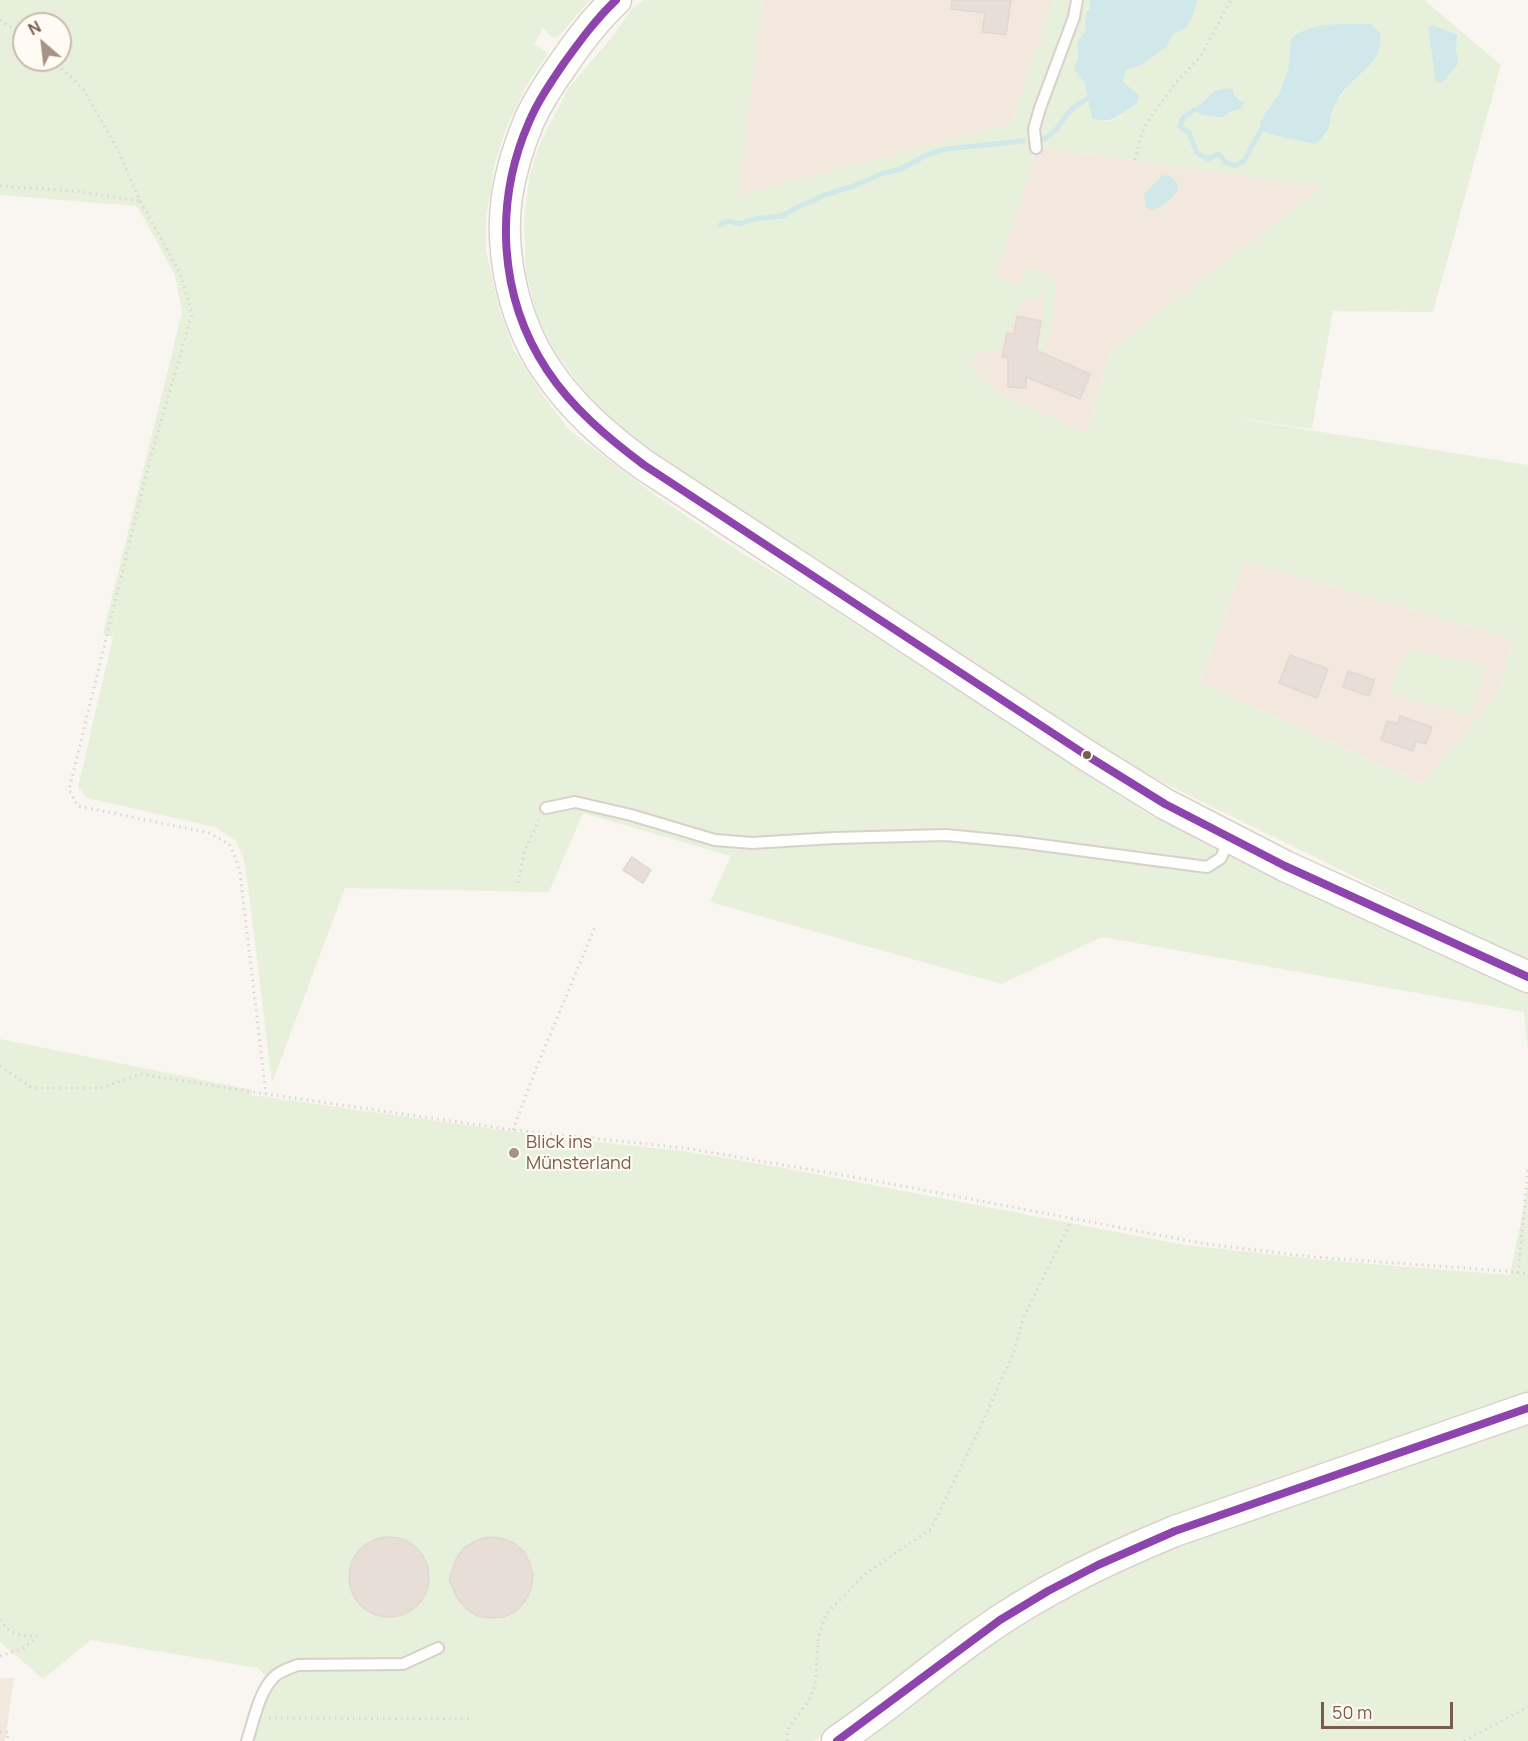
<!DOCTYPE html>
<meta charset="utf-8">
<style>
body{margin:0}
#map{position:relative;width:1528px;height:1741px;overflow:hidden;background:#f9f5f0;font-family:Manrope,sans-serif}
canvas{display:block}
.north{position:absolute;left:12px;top:12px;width:60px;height:60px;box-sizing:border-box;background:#fffaf3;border:2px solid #cabbb1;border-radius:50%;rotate:332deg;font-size:16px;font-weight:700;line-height:24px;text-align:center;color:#7a5c4d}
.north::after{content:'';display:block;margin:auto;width:21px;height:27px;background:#a69286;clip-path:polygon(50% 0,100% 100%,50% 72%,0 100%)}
.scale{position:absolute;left:1321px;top:1702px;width:132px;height:27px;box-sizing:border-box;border:3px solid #7a5c4d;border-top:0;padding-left:8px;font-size:18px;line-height:21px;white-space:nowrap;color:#7a5c4d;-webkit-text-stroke:4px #fffaf3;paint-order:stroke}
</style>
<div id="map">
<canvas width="1528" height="1741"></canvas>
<div class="north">N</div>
<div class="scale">50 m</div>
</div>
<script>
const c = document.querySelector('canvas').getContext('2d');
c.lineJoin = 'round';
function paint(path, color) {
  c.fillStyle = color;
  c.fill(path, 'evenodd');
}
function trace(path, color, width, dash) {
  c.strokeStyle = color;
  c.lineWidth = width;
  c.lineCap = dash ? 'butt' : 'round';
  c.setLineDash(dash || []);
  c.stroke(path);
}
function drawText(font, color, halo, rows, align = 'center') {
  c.font = font + ' Manrope,sans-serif';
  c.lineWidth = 4.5;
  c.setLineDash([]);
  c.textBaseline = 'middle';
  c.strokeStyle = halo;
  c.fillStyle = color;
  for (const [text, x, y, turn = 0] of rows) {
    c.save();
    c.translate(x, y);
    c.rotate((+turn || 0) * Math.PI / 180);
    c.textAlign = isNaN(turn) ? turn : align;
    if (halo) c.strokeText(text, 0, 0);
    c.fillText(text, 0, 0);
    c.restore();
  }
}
const residential = new Path2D(`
 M762 0H1054L1012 124 737 196Z
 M1036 148 1135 160 1324 186 1112 349 1086 433 959 387Z
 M1245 561 1513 639 1499 693 1423 784 1199 682Z
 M0 1678H14L5 1741H0Z`);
const green = new Path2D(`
 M0 0H590L558 37 553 38 543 28 534 44 548 53 525 88 505 131 495 163 486 217V251L499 308 513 348 542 394 569 430 655 495 737 550 792 583 1150 815 1528 989V1050L1524 1012 1102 937 1001 984 710 902 731 856 583 813 549 892 345 888 272 1083 247 878 243 857 235 840 215 827 87 798 78 787 113 637 103 634 182 312 175 275 137 206 0 195ZM24 24H60V60H24Z
 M644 0H762L738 195 1012 124 1054 0H1073L1059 51 1029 128 1033 161 994 279 1002 276 1016 287 1031 266 1046 273 1052 282 1057 283 1050 333 1039 359 1043 314V295L1022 299 999 352H980L971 363V369L997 393 1086 433 1112 349 1323 187 1135 160 1045 149 1042 145 1041 133 1043 112 1063 65 1083 0H1090V9L1086 12 1085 30 1077 43 1078 56 1074 69 1085 84 1092 119C1107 122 1115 123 1126 110L1122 82 1126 70 1142 65 1165 47 1172 34 1186 28 1192 18 1198 0H1424L1501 65 1433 312 1333 311 1312 429 1222 416 1528 465V962L1125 764 647 454 593 403 556 353 538 318 526 273 524 221 530 173 541 141 569 87 612 37 632 9ZM1456 35V49L1459 63 1442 83ZM1291 39 1363 72 1348 86 1336 103 1325 137 1260 121 1280 93 1288 69ZM1213 92 1234 95 1241 99 1233 112 1228 113 1222 118 1211 117 1194 110ZM1245 561 1513 639 1499 693 1422 784 1199 682Z
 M1408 648 1486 667 1472 716 1389 693Z
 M0 1039 252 1090 251 1095 558 1138 683 1151 784 1168 1185 1245 1321 1260 1510 1275 1528 1187V1394L1067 1564 980 1613 827 1733 813 1741H253C261 1716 267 1676 298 1671 303 1670 308 1671 313 1671V1659C291 1660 283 1665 265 1676L258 1668 91 1640 43 1679 0 1642Z
 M1528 1421V1741H854L1016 1622 1166 1548Z`);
const water = new Path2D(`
 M1090 0H1198L1192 18 1186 28 1173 34 1166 47 1142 65 1126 70 1123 82 1139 95 1137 104C1116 114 1119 124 1092 119L1085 84 1074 69 1078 56 1077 43 1085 30 1086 12 1090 9Z
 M1371 24 1381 34C1380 41 1380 50 1376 56 1365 74 1345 84 1336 103 1327 121 1334 131 1315 144L1270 134 1261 130 1260 121 1280 92 1288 69 1291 39C1311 21 1345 24 1371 24Z
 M1432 25 1457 35 1456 49 1459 63 1442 83 1436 82 1428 28Z
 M1227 88 1233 90 1234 95 1244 103 1241 108 1228 113 1222 118 1202 115 1194 110 1213 92Z
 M1168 175C1175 179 1178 182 1178 190 1171 199 1163 207 1151 210L1146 207 1144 194 1162 176Z`);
const stream = new Path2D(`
 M1194 110 1183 118 1180 126 1189 133 1197 153 1208 159 1219 154 1225 162 1235 166 1244 161 1261 130
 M1042 140C1059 132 1059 122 1072 109 1076 105 1083 102 1088 98
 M720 225 729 221 740 224 754 219 782 216 798 207 825 195 854 186 881 174 900 169 929 154 946 149 1023 141`);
const building = new Path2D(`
 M952 0H1011L1006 35 982 32 985 13 951 9Z
 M1017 316 1041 321 1036 350 1090 374 1080 399 1026 377V388L1008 387V358L1002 357 1007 333 1014 334Z
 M1290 655 1328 669 1317 698 1279 683Z
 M1348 671 1374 680 1369 696 1343 687Z
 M1400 716 1432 727 1426 744 1416 741 1413 751 1381 740 1387 721 1397 724Z
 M632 857 651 870 643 883 623 870Z
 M349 1577a40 40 0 1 1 80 0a40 40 0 1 1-80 0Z
 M488 1537 501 1538 514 1543 524 1552 530 1563 533 1576 531 1589 525 1601 516 1611 504 1617 491 1618 478 1616 466 1609 458 1599 449 1580 456 1559 464 1548 475 1541Z`);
const path = new Path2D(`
 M0 20 24 36
 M53 60 83 89 117 148 140 201 180 273 192 314 149 463 69 790 78 806 209 833 229 844 236 859 240 873 266 1094
 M1135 160 1140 139 1146 124 1174 85 1201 56 1231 0
 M0 186 74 191 140 201
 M518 883 524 852 539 820
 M0 1066 32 1088H101L140 1074 266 1094 513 1130 685 1148 876 1181 1206 1244 1313 1257 1505 1271 1528 1274
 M513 1130 537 1066 595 927
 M1518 1273 1528 1168
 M0 1620C11 1635 19 1636 37 1636
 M0 1656 24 1648 37 1636
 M269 1718 470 1719
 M0 1732H8L7 1741
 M787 1741 789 1727 809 1700 815 1686 818 1639 826 1614 864 1575 931 1529 978 1432 1013 1354 1023 1319 1072 1219
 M1464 1741 1528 1707`);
const lane = new Path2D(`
 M1036 148 1034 129 1040 108 1074 17 1077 0
 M546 808 575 802 631 815 715 840 752 843 834 838 946 835 1018 842 1207 867 1221 858 1229 838
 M247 1741C254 1721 258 1694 273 1678 279 1671 290 1668 298 1665L403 1664 438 1648`);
const secondary = new Path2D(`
 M616 0C596 18 579 41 564 63 551 81 538 101 529 121 519 145 511 171 507 196 499 253 514 322 547 370 573 409 607 438 644 465L1086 755 1165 804 1285 866 1528 977
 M837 1741C885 1709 929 1670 977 1636 1038 1592 1105 1560 1175 1531L1528 1408`);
const bus1 = new Path2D(`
 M616 0C596 19 580 41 564 63 551 82 538 101 529 122 494 202 498 296 547 370 572 408 608 438 644 465L1086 755 1165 804 1285 866 1528 977
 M837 1741 1000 1620 1048 1591 1098 1565 1175 1531 1528 1408`);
const markers = [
 [1087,755,5,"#7a5c4d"],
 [514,1153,6,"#a69286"]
];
const poiNames = [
 ["Blick ins",526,1143],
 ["Münsterland",526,1164]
];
paint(residential, '#f2e8de');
paint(green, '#e7f0db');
paint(water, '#d0e8ea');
trace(stream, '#d0e8ea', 5);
paint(building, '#e6ded7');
trace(building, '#e2d8d2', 1.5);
trace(lane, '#d7d1cb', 14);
trace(secondary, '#d9d2cb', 33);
trace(path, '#dcd5d0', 3, [1.5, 4.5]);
trace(lane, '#fefefd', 10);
trace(secondary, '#fefefd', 30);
trace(bus1, '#8e44ad', 8);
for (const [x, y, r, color] of markers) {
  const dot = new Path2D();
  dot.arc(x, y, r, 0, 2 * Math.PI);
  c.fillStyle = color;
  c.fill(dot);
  trace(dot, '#fffaf3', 2);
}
drawText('18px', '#7a5c4d', '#fffaf3', poiNames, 'left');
</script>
